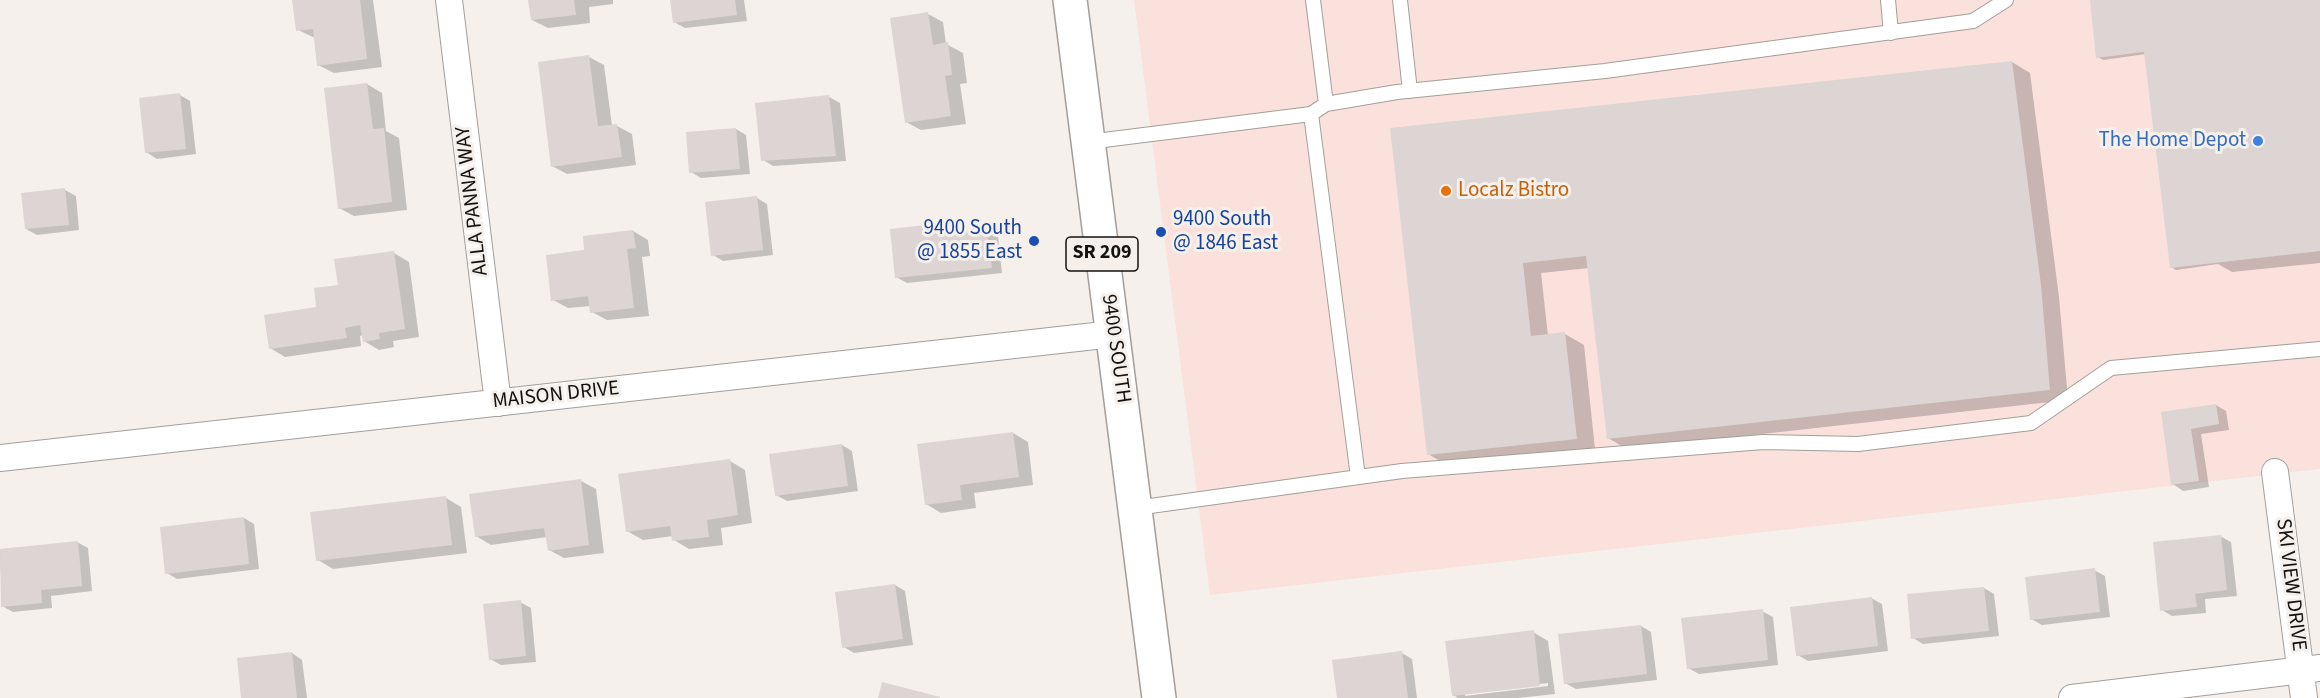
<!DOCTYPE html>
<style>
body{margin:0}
canvas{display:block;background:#f5f0ec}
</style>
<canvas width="2320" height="698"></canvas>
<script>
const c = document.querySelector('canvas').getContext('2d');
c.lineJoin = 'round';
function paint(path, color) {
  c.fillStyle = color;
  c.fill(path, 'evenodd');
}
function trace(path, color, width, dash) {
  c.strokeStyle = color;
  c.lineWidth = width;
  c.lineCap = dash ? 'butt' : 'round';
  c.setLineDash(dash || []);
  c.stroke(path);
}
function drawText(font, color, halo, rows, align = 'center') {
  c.font = font + ' "Source Sans 3",sans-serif';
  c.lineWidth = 6;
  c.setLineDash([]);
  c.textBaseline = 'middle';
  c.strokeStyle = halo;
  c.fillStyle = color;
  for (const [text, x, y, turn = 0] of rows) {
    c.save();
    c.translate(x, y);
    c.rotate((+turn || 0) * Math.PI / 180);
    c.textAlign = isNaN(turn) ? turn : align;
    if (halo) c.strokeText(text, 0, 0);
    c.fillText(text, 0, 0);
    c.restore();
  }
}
const commercial = new Path2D(`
 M1134 0H2320V469L1210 595Z`);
const shadow = new Path2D(`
 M294 0H373L382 67 334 73 318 65 315 38 298 30Z
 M530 0H613V4L589 7 590 23 548 28 532 20Z
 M672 0H744L747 21 685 28 674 22Z
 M2091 0H2320V263L2232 272 2218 264 2176 270 2171 267 2146 54 2103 60 2098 57Z
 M928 14 943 22 946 44 963 53 967 83 960 84 966 124 921 130 906 122Z
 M589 57 604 65 612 126H617L632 134 636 165 567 174 552 166Z
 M2012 62 2030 73 2059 297 2068 400 1627 449 1608 438 1589 268 1541 273 1548 336 1565 334 1584 345 1595 449 1447 465 1428 454 1392 129Z
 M367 84 382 93 386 131 399 138 407 210 354 216 339 208Z
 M180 95 190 101 196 154 157 159 146 152Z
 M829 97 840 103 846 161 773 166 763 160Z
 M736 129 746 135 750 174 701 178 691 172Z
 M65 190 76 196 79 230 37 235 26 229Z
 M757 198 767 204 773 255 723 261 713 255Z
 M952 224 963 233 987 230 998 236 1002 273 907 283 896 277Z
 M633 231 648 240 650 256 642 257 649 316 607 320 592 312 591 306 568 308 553 300 586 251Z
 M394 253 409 262 419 337 393 341 394 347 379 350 364 341 363 335 360 336 361 346 285 357 270 348 318 309 339 286Z
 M2216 405 2226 411 2229 430 2201 434 2209 487 2183 491 2173 484 2162 413Z
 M1013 433 1028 442 1033 485 974 493 976 508 941 513 926 504Z
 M842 445 852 451 858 491 787 501 776 495Z
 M730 461 745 470 752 523 721 528 723 545 689 549 674 540 673 536 643 540 627 531Z
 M581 481 596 489 604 553 564 558 549 550 547 537 491 545 476 536Z
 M446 498 461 507 467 553 333 569 318 560Z
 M244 518 254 524 259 569 177 579 167 573Z
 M2220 536 2231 542 2237 596 2205 599 2206 613 2172 616 2162 610Z
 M77 542 88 548 92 591 51 596 52 608 13 612 2 606 0 551Z
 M2094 570 2105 576 2110 617 2042 625 2031 619Z
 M895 585 905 591 913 645 854 653 844 647Z
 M1984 588 1994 594 1999 636 1923 644 1913 638Z
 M1871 598 1882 604 1888 651 1808 661 1798 655Z
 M520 602 531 608 536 662 501 665 490 659Z
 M1762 611 1773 617 1778 665 1699 674 1688 668Z
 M1641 626 1651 632 1657 680 1576 689 1565 683Z
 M1533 632 1548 641 1555 694 1518 698H1458L1453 695ZM1548 683V686L1465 696V693Z
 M292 653 302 660 307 698H243Z
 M1402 653 1412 659 1417 698H1338Z`);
const building = new Path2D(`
 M292 0H360L367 59 317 66 313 29 296 31Z
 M528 0H574L576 15 531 20Z
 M670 0H735L737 15 673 23Z
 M2090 0H2320V251L2170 268 2144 52 2096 58Z
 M928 12 933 45 948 42 952 75 945 76 951 116 905 123 890 18Z
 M589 55 598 126 617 124 622 157 551 167 538 62Z
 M2012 61 2041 285 2050 390 1607 439 1586 256 1523 263 1531 336 1565 332 1577 439 1427 455 1390 128Z
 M367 83 373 129 384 128 392 202 338 209 324 88Z
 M180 93 186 149 145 153 139 98Z
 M829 95 836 156 761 161 755 103Z
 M736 128 740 169 689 173 686 132Z
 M65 188 69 225 25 229 21 193Z
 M757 196 763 250 711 256 705 202Z
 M952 222 953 232 987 229 992 268 895 278 890 229Z
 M633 230 636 248 627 249 634 308 590 313 588 296 551 301 546 255 584 250 583 236Z
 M394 251 405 329 379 333 380 339 363 342 360 325 345 328 347 338 269 349 264 315 316 307 314 288 338 285 334 259Z
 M2216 404 2219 424 2191 429 2199 481 2171 485 2161 412Z
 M1013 432 1019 477 960 485 962 500 925 505 917 444Z
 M842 444 848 486 775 496 769 454Z
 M730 459 738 515 707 520 709 537 672 541 670 526 626 532 618 474Z
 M581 479 589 545 548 551 544 528 475 537 469 494Z
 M446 496 452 545 316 561 310 512Z
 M244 517 249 564 165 574 160 527Z
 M2221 535 2227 590 2195 594 2197 607 2160 611 2153 542Z
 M78 541 82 586 41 590 42 603 1 607 0 549Z
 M2095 568 2100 612 2030 620 2025 577Z
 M895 584 903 639 842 648 835 592Z
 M1984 587 1989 631 1911 639 1907 594Z
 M1872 597 1878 646 1796 656 1790 607Z
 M521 600 526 656 489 660 483 604Z
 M1763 609 1768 660 1687 669 1681 618Z
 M1641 625 1647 674 1564 684 1558 634Z
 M1534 630 1540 686 1452 696 1445 641Z
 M1402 651 1408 698H1337L1332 660Z
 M292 652 297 698H241L237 658Z
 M882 682 940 697V698H878Z`);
const lane = new Path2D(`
 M1313 0 1326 104
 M1400 0 1410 91
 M1888 0 1891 33
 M1311 114 1358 477
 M1088 142 1311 114 1326 104 1397 92 1605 71 1973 21 2006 0
 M1136 508 1402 471 1763 442 1858 444 2031 423 2111 368 2320 349`);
const street = new Path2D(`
 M449 0 498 403
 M0 458 1113 334
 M2275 472 2304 698
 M2072 698 2320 668`);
const primary = new Path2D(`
 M1070 0 1159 698`);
const markers = [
 [2258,141,6,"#3f7fe0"],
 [1446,191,6,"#e8710a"],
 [1161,232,6,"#1a4fb4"],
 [1034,241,6,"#1a4fb4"]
];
const shields = [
 [1102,254,72]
];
const shieldNames = [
 ["SR 209",1102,254]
];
const shopNames = [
 ["The Home Depot",2246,141]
];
const foodNames = [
 ["Localz Bistro",1458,191]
];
const streetNames = [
 ["ALLA PANNA WAY",473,201,-97],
 ["9400 SOUTH",1115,349,82],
 ["MAISON DRIVE",556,396,-6],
 ["SKI VIEW DRIVE",2290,585,83]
];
const transitNames = [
 ["9400 South",1173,220],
 ["@ 1846 East",1173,244],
 ["9400 South",1022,229,"right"],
 ["@ 1855 East",1022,253,"right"]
];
paint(commercial, '#fbe1dc');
paint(shadow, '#0003');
paint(building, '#dcd5d3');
trace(lane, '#a39e9a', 16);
trace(street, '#a39e9a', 28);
trace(primary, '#a39e9a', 36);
trace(lane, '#fff', 14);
trace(street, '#fff', 26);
trace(primary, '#fff', 33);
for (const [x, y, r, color] of markers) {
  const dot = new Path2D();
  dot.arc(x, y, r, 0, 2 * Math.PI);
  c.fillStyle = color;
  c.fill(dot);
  trace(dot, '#f5f0ec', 2);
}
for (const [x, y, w] of shields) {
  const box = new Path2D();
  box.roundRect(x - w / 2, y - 17, w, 34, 4.5);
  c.fillStyle = '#f5f0ec';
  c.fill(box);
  trace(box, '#131210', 1.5);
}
drawText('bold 20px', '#131210', null, shieldNames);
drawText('21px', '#366cbe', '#f5f0ec', shopNames, 'right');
drawText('21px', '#c56008', '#f5f0ec', foodNames, 'left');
drawText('21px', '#131210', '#f5f0ec', streetNames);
drawText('21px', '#164399', '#f5f0ec', transitNames, 'left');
</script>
